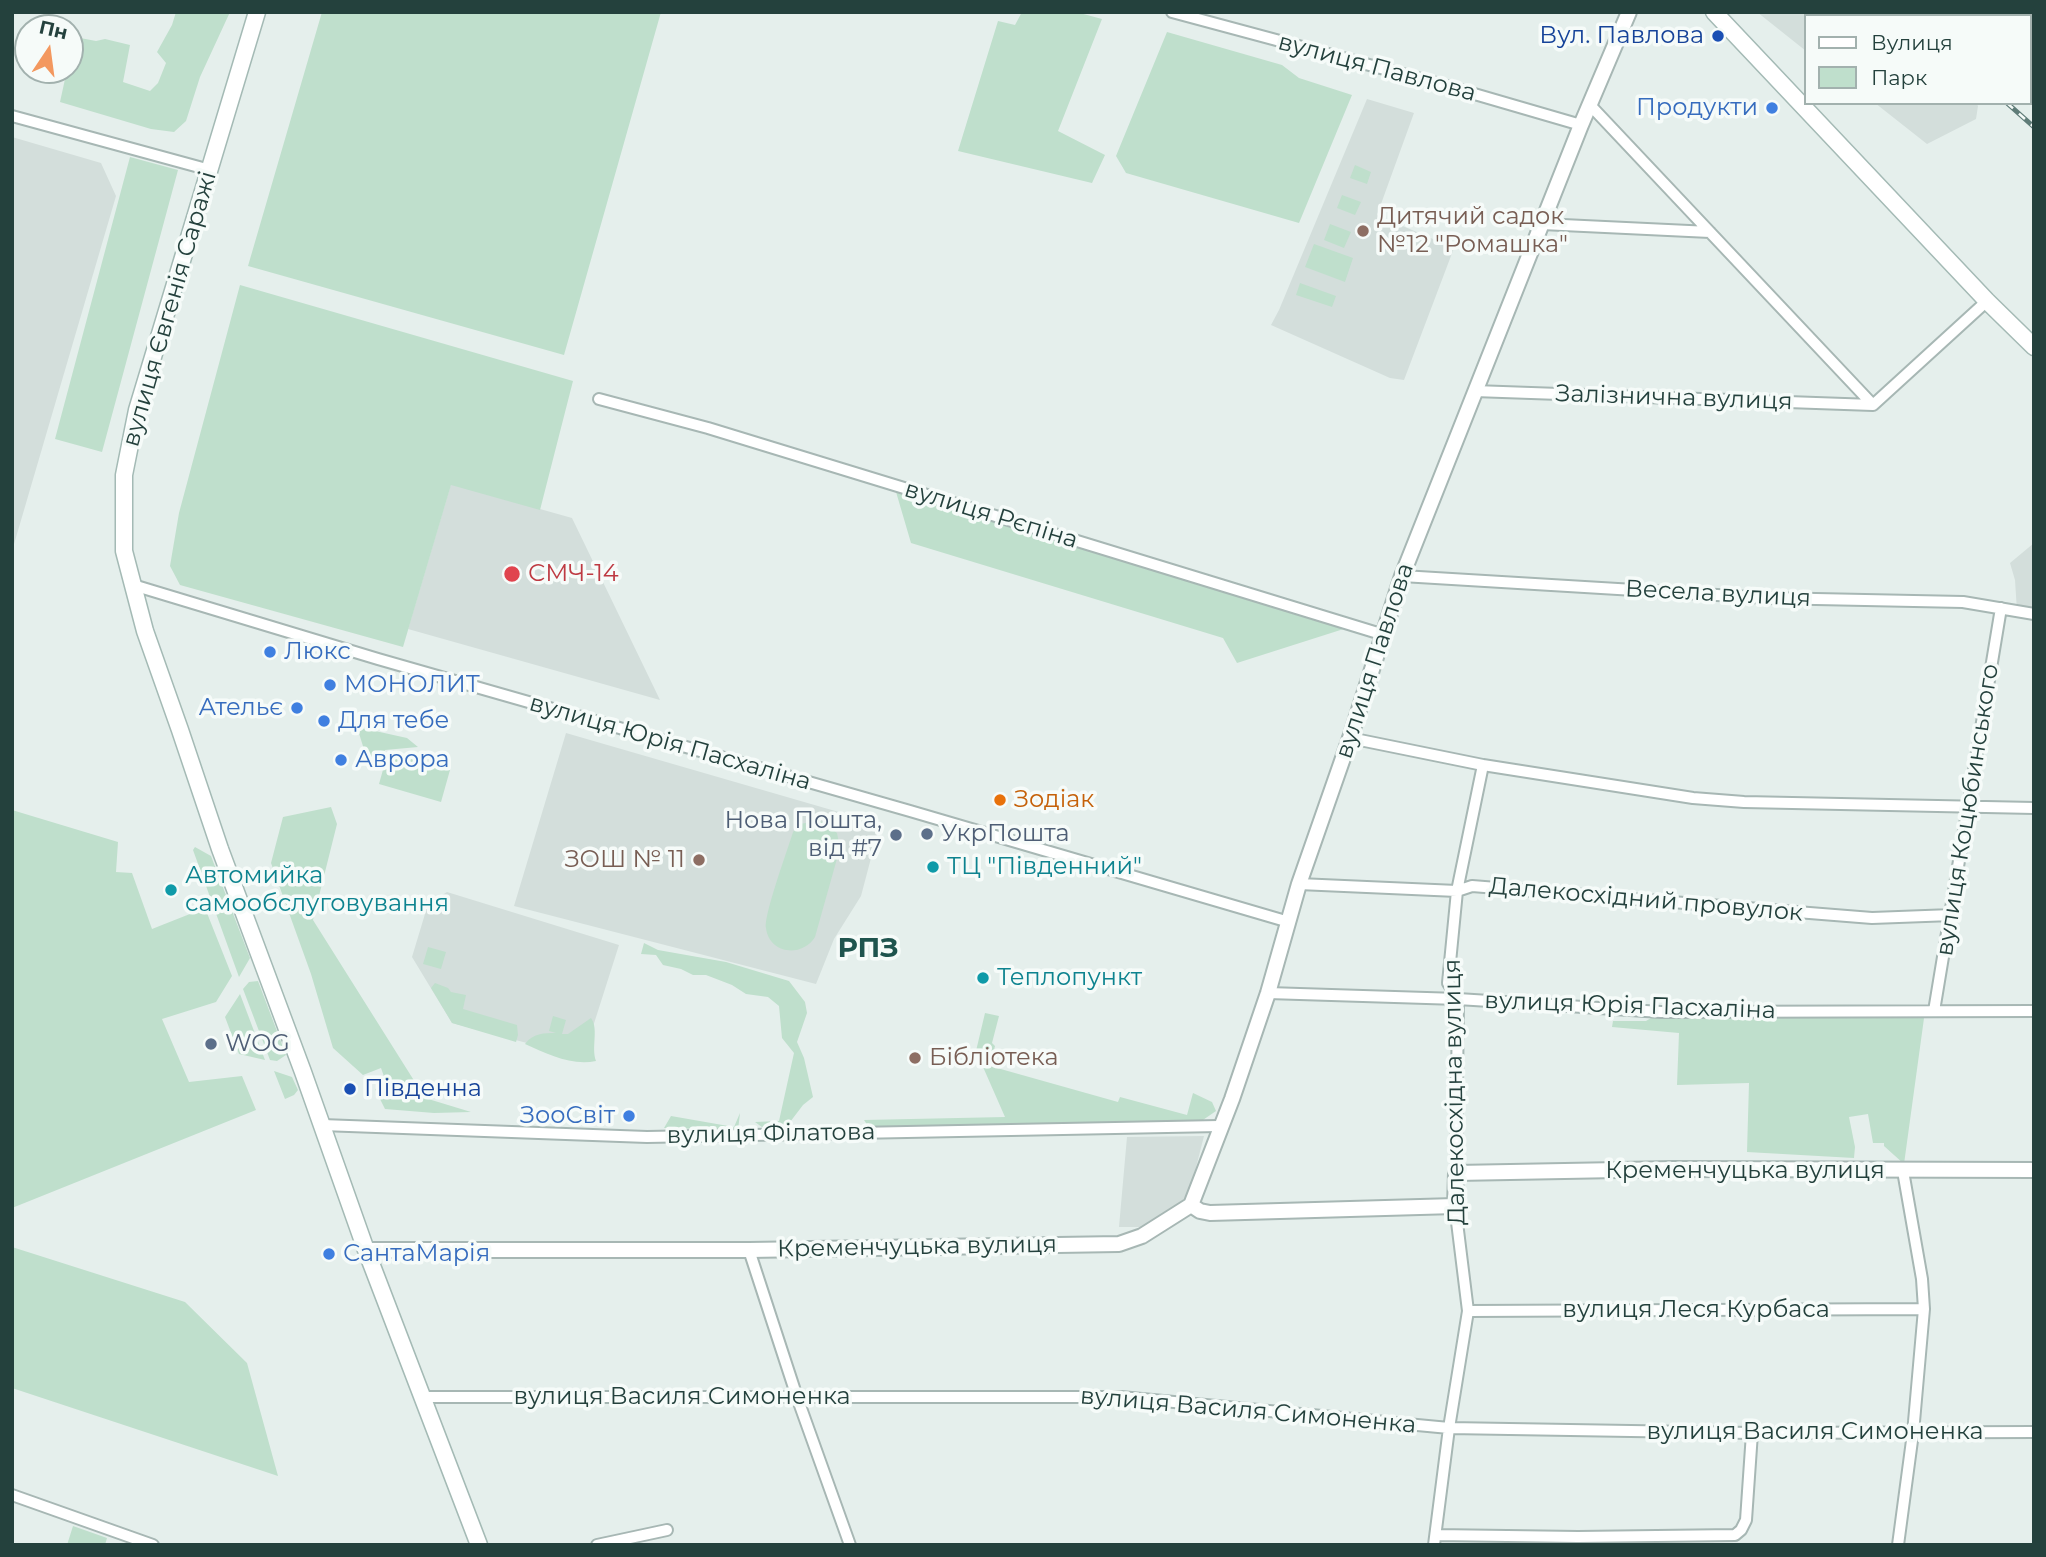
<!DOCTYPE html>
<meta charset="utf-8">
<style>
body{margin:0}
#map{position:relative;width:2046px;height:1557px;overflow:hidden;background:#e5efec;font-family:Montserrat,sans-serif}
canvas{display:block}
.frame{position:absolute;inset:0;border:14px solid #24413d;pointer-events:none}
.legend{position:absolute;left:1804px;top:14px;width:228px;height:91px;box-sizing:border-box;background:#f6fbf9;border:2px solid #a2b1ae;margin:0;padding:9px 12px;list-style:none;font-size:21px;color:#24413d}
.legend li{display:flex;align-items:center;gap:14px;height:35px}
.legend b{width:35px;border:2px solid #a2b1ae}
.north{position:absolute;left:14px;top:14px;width:70px;height:70px;box-sizing:border-box;background:#f6fbf9;border:2px solid #a2b1ae;border-radius:50%;rotate:13deg;font-size:19px;font-weight:700;line-height:28px;text-align:center;color:#24413d}
.north::after{content:'';display:block;margin:auto;width:24px;height:32px;background:#f3985f;clip-path:polygon(50% 0,100% 100%,50% 72%,0 100%)}
</style>
<div id="map">
<canvas width="2046" height="1557"></canvas>
<div class="frame"></div>
<ul class="legend">
<li><b style="height:9px;background:#fff"></b>Вулиця</li>
<li><b style="height:19px;background:#bfdfcc"></b>Парк</li>
</ul>
<div class="north">Пн</div>
</div>
<script>
const c = document.querySelector('canvas').getContext('2d');
c.lineJoin = 'round';
function paint(path, color) {
  c.fillStyle = color;
  c.fill(path, 'evenodd');
}
function trace(path, color, width, dash) {
  c.strokeStyle = color;
  c.lineWidth = width;
  c.lineCap = dash ? 'butt' : 'round';
  c.setLineDash(dash || []);
  c.stroke(path);
}
function drawText(font, color, halo, rows, align = 'center') {
  c.font = font + ' Montserrat,sans-serif';
  c.lineWidth = 7;
  c.setLineDash([]);
  c.textBaseline = 'middle';
  c.strokeStyle = halo;
  c.fillStyle = color;
  for (const [text, x, y, turn = 0] of rows) {
    c.save();
    c.translate(x, y);
    c.rotate((+turn || 0) * Math.PI / 180);
    c.textAlign = isNaN(turn) ? turn : align;
    if (halo) c.strokeText(text, 0, 0);
    c.fillText(text, 0, 0);
    c.restore();
  }
}
const built = new Path2D(`
 M1757 12H1864L1869 16H1806V51Z
 M1367 99 1414 113 1377 215 1454 248 1404 380 1390 378 1271 325 1279 310Z
 M1875 103H1976L1978 106 1976 119 1927 144Z
 M12 137 101 163 116 196 12 551Z
 M451 484 572 518 660 700 408 629Z
 M2034 543V614L2017 611 2015 580 2010 563Z
 M566 733 880 824 861 896 834 939 816 984 514 906Z
 M447 892 619 945 583 1058 452 1023 412 957 428 904Z
 M1204 1136 1191 1187 1183 1200 1164 1218 1144 1227H1119L1127 1137Z`);
const green = new Path2D(`
 M176 12H230L200 77 186 121 174 132 151 129 60 102 67 70H70V59L75 37 96 41 105 39 130 45 123 82 150 91 158 83 166 63 157 52 172 25Z
 M322 12H661L564 355 248 266Z
 M1022 12H1076L1102 19 1058 131 1105 155 1092 183 958 151 998 21 1015 25Z
 M1167 32 1282 65 1299 78 1352 95 1299 223 1126 173 1116 156Z
 M130 157 178 170 102 452 55 439Z
 M1355 165 1371 172 1367 184 1350 178Z
 M1342 195 1361 202 1355 215 1337 208Z
 M1330 224 1351 232 1344 248 1324 240Z
 M1314 244 1353 258 1345 282 1305 267Z
 M1300 283 1336 296 1332 307 1296 295Z
 M240 285 573 381 540 510 451 485 403 647 180 585 170 566 179 513Z
 M894 485 1353 626 1237 663 1223 638 911 543Z
 M357 727 407 738 418 747 385 750 379 760 367 759Z
 M388 752 450 770 441 802 379 784Z
 M331 807 337 824 313 920 425 1098 471 1112 434 1113 385 1109 375 1089 387 1085 381 1068 363 1075 333 1048 311 974 271 863 283 817Z
 M12 810 118 842 116 872 132 873 152 929 205 908 232 976 216 1002 162 1019 189 1082 242 1076 256 1110 12 1208Z
 M816 821 823 822 837 833 840 848 815 937C802 958 769 954 766 928 764 914 788 849 793 832L800 824Z
 M195 847 211 856 250 958 239 977 193 850Z
 M644 943 658 950 726 962 789 981 805 1002 807 1013 797 1042 804 1058 813 1097 803 1105 784 1130H766L755 1122 779 1121 794 1053 782 1038 779 1006 768 997 746 994 732 985 706 975H693L681 969 663 965 656 955 641 954Z
 M428 947 446 952 441 969 423 964Z
 M258 981 286 1055 277 1061 270 1060 243 989 249 982Z
 M435 983 448 988 451 992 466 995 463 1009 517 1025 518 1035 516 1042 452 1023 431 988Z
 M240 994 265 1060 239 1054 225 1017Z
 M1925 1011 1904 1164 1884 1146V1143H1873L1868 1114 1849 1117 1855 1147 1854 1158 1747 1152 1749 1083 1677 1085 1679 1033 1612 1027 1613 1021H1646L1661 1012Z
 M985 1013 999 1016 992 1043 995 1046 990 1066 1118 1102 1120 1097 1187 1115 1193 1093 1212 1102 1216 1111 1200 1122 870 1129 864 1120 1005 1117 976 1051Z
 M553 1016 566 1020 562 1034H568L591 1018C599 1029 591 1047 596 1061 571 1066 548 1054 525 1044 533 1033 544 1033 556 1033L549 1031Z
 M274 1071 292 1077 298 1090 294 1095 285 1099Z
 M740 1113 738 1130 664 1128 671 1116 734 1127Z
 M12 1247 185 1302 247 1363 278 1476 12 1388Z
 M73 1526 107 1538 105 1545H67Z`);
const minor = new Path2D(`
 M1172 12 1440 84 1581 125
 M1590 105 1873 405
 M12 116 210 170
 M1542 224 1710 232
 M1474 391 1873 405
 M599 399 708 428 1381 634
 M1873 405 1987 301
 M1402 576 1767 598 1963 602 2034 614
 M133 585 378 659 910 811 1289 922
 M1350 738 1483 765 1693 798 1744 802 2034 808
 M1299 884 1457 891 1472 886 1872 918 1952 915
 M1268 993 1458 999 1661 1012 2034 1011
 M1934 1011 2001 608
 M322 1125 647 1137 1219 1126
 M1456 1173 1458 999 1448 983 1457 891 1483 765
 M749 1250 797 1397 850 1545
 M1468 1311 1924 1309
 M421 1397H1121L1449 1428 1752 1433 2034 1432
 M12 1495 153 1545
 M1436 1535 1578 1537 1735 1535 1741 1530 1746 1520 1752 1433
 M597 1545 667 1530
 M1434 1545 1449 1428 1468 1311 1455 1206
 M1898 1545 1913 1433 1924 1309 1922 1279 1903 1171`);
const tertiary = new Path2D(`
 M1191 1205 1232 1099 1268 993 1299 884 1350 738 1402 576 1581 125 1629 12
 M366 1250H749L1119 1244 1142 1236 1191 1205 1200 1211 1210 1213 1455 1206 1456 1173 1673 1169 2034 1170`);
const secondary = new Path2D(`
 M257 12 137 410 124 475V551L145 631 180 730 220 849 303 1072 366 1250 479 1545
 M1714 12 1987 301 2034 347`);
const rail = new Path2D(`
 M1920 12 1924 16
 M2007 103 2034 127`);
const markers = [
 [1718,36,7,"#1a4fb4"],
 [1772,108,7,"#3f7fe0"],
 [1363,231,7,"#8d6e63"],
 [512,574,9,"#e0444e"],
 [270,652,7,"#3f7fe0"],
 [330,685,7,"#3f7fe0"],
 [297,708,7,"#3f7fe0"],
 [324,721,7,"#3f7fe0"],
 [341,760,7,"#3f7fe0"],
 [1000,800,7,"#e8710a"],
 [927,834,7,"#5c6f8a"],
 [896,835,7,"#5c6f8a"],
 [699,860,7,"#8d6e63"],
 [933,867,7,"#0f9aa8"],
 [171,890,7,"#0f9aa8"],
 [983,978,7,"#0f9aa8"],
 [211,1044,7,"#5c6f8a"],
 [915,1058,7,"#8d6e63"],
 [350,1089,7,"#1a4fb4"],
 [629,1116,7,"#3f7fe0"],
 [329,1254,7,"#3f7fe0"]
];
const transitNames = [
 ["Вул. Павлова",1704,36],
 ["Південна",364,1089,"left"]
];
const streetNames = [
 ["вулиця Павлова",1377,68,15],
 ["вулиця Євгенія Саражі",170,309,-74],
 ["Залізнична вулиця",1674,398,2],
 ["вулиця Рєпіна",991,515,17],
 ["Весела вулиця",1718,594,3],
 ["вулиця Павлова",1375,661,-72],
 ["вулиця Юрія Пасхаліна",670,743,16],
 ["вулиця Коцюбинського",1968,810,-81],
 ["Далекосхідний провулок",1646,900,5],
 ["вулиця Юрія Пасхаліна",1630,1006,2],
 ["Далекосхідна вулиця",1455,1092,-91],
 ["вулиця Філатова",771,1134,-1],
 ["Кременчуцька вулиця",1745,1171],
 ["Кременчуцька вулиця",917,1247,-1],
 ["вулиця Леся Курбаса",1696,1310],
 ["вулиця Василя Симоненка",682,1397],
 ["вулиця Василя Симоненка",1248,1411,5],
 ["вулиця Василя Симоненка",1815,1432]
];
const shopNames = [
 ["Продукти",1758,108,"right"],
 ["Люкс",284,652],
 ["МОНОЛИТ",344,685],
 ["Ательє",283,708,"right"],
 ["Для тебе",338,721],
 ["Аврора",355,760],
 ["ЗооСвiт",615,1116,"right"],
 ["СантаМарія",343,1254]
];
const educationNames = [
 ["Дитячий садок",1377,217],
 ["№12 \"Ромашка\"",1377,245],
 ["ЗОШ № 11",685,860,"right"],
 ["Бібліотека",929,1058]
];
const healthNames = [
 ["СМЧ-14",528,574]
];
const foodNames = [
 ["Зодіак",1014,800]
];
const serviceNames = [
 ["Нова Пошта,",882,821,"right"],
 ["від #7",882,849,"right"],
 ["УкрПошта",941,834],
 ["WOG",225,1044]
];
const cultureNames = [
 ["ТЦ \"Південний\"",947,867],
 ["Автомийка",185,876],
 ["самообслуговування",185,904],
 ["Теплопункт",997,978]
];
const quarterNames = [
 ["РПЗ",868,949]
];
paint(built, '#d3dedb');
paint(green, '#bfdfcc');
trace(minor, '#a7b7b4', 14);
trace(tertiary, '#a7b7b4', 18);
trace(secondary, '#a4bab5', 19);
trace(minor, '#fff', 10);
trace(tertiary, '#fff', 14);
trace(secondary, '#fff', 16);
trace(rail, '#5f7c78', 5);
trace(rail, '#f6fbf9', 2.5, [8]);
for (const [x, y, r, color] of markers) {
  const dot = new Path2D();
  dot.arc(x, y, r, 0, 2 * Math.PI);
  c.fillStyle = color;
  c.fill(dot);
  trace(dot, '#f6fbf9', 2.5);
}
drawText('24px', '#164399', '#f6fbf9', transitNames, 'right');
drawText('24px', '#24413d', '#f6fbf9', streetNames);
drawText('24px', '#366cbe', '#f6fbf9', shopNames, 'left');
drawText('24px', '#785e54', '#f6fbf9', educationNames, 'left');
drawText('24px', '#be3a42', '#f6fbf9', healthNames, 'left');
drawText('24px', '#c56008', '#f6fbf9', foodNames, 'left');
drawText('24px', '#4e5e75', '#f6fbf9', serviceNames, 'left');
drawText('24px', '#0d838f', '#f6fbf9', cultureNames, 'left');
drawText('bold 28px', '#1f544e', '#f6fbf9', quarterNames);
</script>
